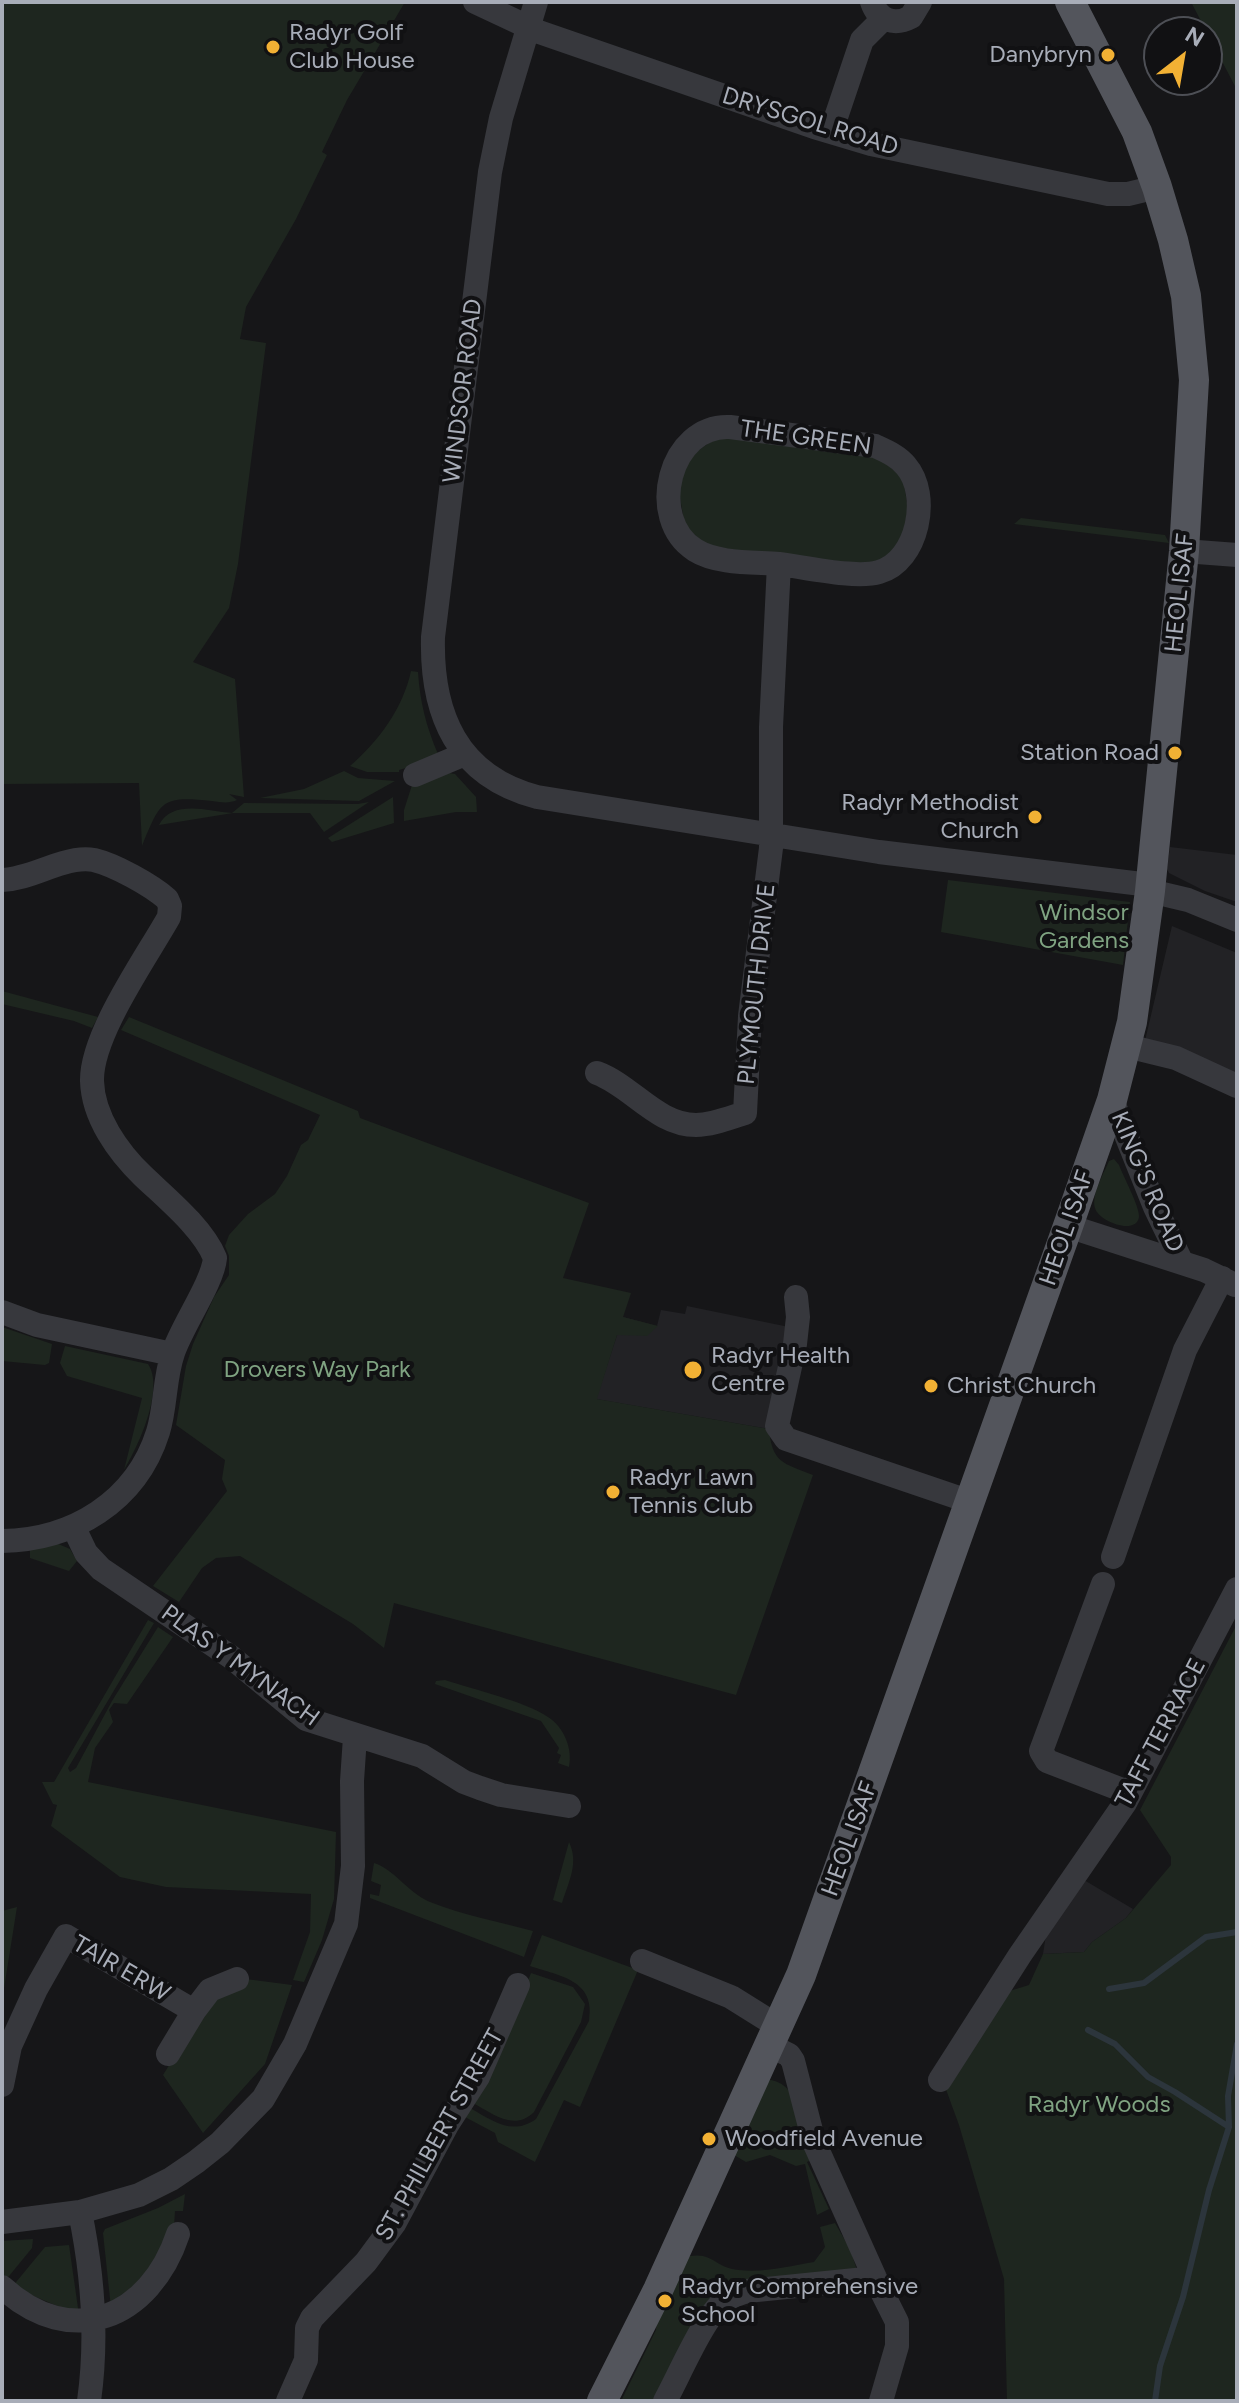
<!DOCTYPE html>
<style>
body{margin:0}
#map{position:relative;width:1239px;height:2403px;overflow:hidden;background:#161618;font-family:Figtree,sans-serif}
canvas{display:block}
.frame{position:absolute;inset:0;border:4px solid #a8adb8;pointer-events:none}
.north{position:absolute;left:1143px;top:16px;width:80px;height:80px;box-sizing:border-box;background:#111113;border:2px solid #4d4f55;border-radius:50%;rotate:31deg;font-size:22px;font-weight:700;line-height:32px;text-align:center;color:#a8adb8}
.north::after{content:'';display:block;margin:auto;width:28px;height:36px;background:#f2b134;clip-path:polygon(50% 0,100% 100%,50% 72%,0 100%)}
</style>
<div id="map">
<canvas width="1239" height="2403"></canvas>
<div class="frame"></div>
<div class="north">N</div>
</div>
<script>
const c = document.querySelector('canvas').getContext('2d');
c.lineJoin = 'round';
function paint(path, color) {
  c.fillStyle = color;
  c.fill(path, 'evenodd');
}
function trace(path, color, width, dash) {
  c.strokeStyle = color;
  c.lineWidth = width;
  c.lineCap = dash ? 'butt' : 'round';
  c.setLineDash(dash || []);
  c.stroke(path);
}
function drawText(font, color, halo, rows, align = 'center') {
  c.font = font + ' Figtree,sans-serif';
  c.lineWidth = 8;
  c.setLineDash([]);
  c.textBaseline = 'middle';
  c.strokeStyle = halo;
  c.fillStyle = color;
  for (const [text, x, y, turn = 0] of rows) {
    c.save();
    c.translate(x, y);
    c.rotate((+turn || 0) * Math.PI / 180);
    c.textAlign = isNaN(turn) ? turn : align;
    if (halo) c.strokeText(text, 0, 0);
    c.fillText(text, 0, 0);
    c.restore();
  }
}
const built = new Path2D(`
 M1170 847 1237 855V902L1205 891 1169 873 1167 869Z
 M1172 926 1237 953V1080L1144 1045Z
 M687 1306 789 1327 769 1429 596 1399 623 1317 657 1326 661 1310 685 1314Z
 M1084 1880 1133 1909 1126 1918 1092 1942 1084 1952 1043 1954 1046 1935Z`);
const green = new Path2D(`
 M2 2H405L347 100 322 152 327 155 296 219 246 307 240 339 266 343 238 564 229 608 193 662 235 679 244 797 229 794 237 800C228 804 221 802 212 801 161 796 161 800 142 846L139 783 2 784Z
 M1191 2H1237V90Z
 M718 437 873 454 903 477 908 509 902 540 887 557 871 564 779 556 707 546 685 526 679 492 687 458Z
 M1021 518 1165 535 1169 543 1014 524Z
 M411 671 418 672C420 702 426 726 438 754L426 762 399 770V772H367L350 766C379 741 403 708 411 671Z
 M344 771 358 778 395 781 359 801 260 798 304 789Z
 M449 773 455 774 476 797 477 812H456L404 821V810L412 785Z
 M393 797 394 823 332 842 328 838Z
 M369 802 324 832 310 813H233L159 825C172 799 208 811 232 813L244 803 358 804Z
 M948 880 1130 902 1123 965 941 932Z
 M2 991 98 1017 92 1028 74 1021 2 1004Z
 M129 1017 358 1111 360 1118 589 1203 563 1278 631 1293 623 1317 658 1326 647 1336 617 1335 597 1399 769 1429C772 1463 783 1463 813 1475L736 1695 394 1603 384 1648 353 1624 240 1556 216 1558 202 1568 179 1602 153 1586 227 1491 222 1479 225 1460 176 1425 186 1366 193 1344 214 1297 229 1275V1256L225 1246 229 1235 248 1214 275 1194 287 1176 301 1145 308 1140 320 1115 121 1030Z
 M1114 1159 1119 1165C1123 1176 1140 1207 1139 1217 1136 1236 1098 1221 1095 1208 1091 1195 1104 1173 1109 1161Z
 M2 1327 52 1344 49 1363 45 1365 2 1361Z
 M65 1346 148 1364C165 1389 138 1447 124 1470L142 1398 67 1376 60 1363Z
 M56 1543 70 1549 77 1561 69 1571 30 1558V1548Z
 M148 1620 154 1623 68 1768 70 1772 76 1768 112 1701 158 1627 173 1637 127 1704 114 1703 109 1710 113 1722 95 1748 88 1782 336 1832 334 1899 322 1940 304 1982 293 1980 310 1932 311 1894 166 1887 120 1877 51 1826 57 1805 53 1804 42 1782H54Z
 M1237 1624V2401H1007L1004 2279 959 2125 944 2084 1003 1993 1029 1985 1043 1954 1084 1952 1092 1942 1126 1918 1171 1865V1857L1140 1810Z
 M445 1680C472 1689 527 1702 548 1717 564 1727 573 1749 569 1767L558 1763 561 1755 557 1753 559 1748 541 1721 435 1684 436 1681Z
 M569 1842C579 1863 569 1881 562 1903L553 1900Z
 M374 1863C394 1869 407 1892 430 1902 462 1915 500 1922 533 1931L524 1957 370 1898V1894L379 1896 381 1885 371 1881Z
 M17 1907 2 2001V1911Z
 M542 1935 638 1970 580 2107 564 2100 535 2162 498 2142 495 2133 465 2117 470 2108C493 2121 512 2136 536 2119L589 2021C596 1980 560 1976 530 1966Z
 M531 1973 573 1987 585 2004 581 2022 534 2112C514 2132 492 2113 473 2103L498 2056Z
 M246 1979 292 1985 265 2064 203 2133 163 2075 215 1991Z
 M771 2080C801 2085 807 2134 815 2158L807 2162 829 2209 817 2215 805 2164 796 2166 770 2155 746 2162 734 2155 764 2081Z
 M185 2194 183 2211H175L174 2226 162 2260 111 2308 103 2233 105 2229 158 2208Z
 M835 2223 850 2249 857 2270 847 2292 825 2296 750 2282 656 2401H621L656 2330 657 2315 681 2258C715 2249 710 2267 739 2270 764 2273 790 2266 814 2262L825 2247 820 2227Z
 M33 2239 32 2248 5 2281 2 2278V2241Z
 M69 2245 79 2315 12 2287 45 2247Z`);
const stream = new Path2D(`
 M1109 1989 1144 1983 1206 1937 1237 1932
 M1088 2030 1115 2044 1148 2077 1175 2092 1229 2127
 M1155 2401 1160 2366 1183 2297 1209 2190 1229 2127 1228 2096 1237 2044`);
const minor = new Path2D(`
 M475 2 539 32 814 127 871 144 1108 194H1128L1157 187
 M536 2 501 118 490 172 433 637C431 714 457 776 537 797L879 852 1150 885
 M872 2C878 20 894 26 911 17L920 2
 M831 132 862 40 883 19
 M1184 551 1237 555
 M415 775 465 754
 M2 880C24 879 42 869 63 863 73 860 84 858 94 860 115 865 151 885 167 899L170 906 169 917C146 958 91 1035 92 1081 93 1117 118 1152 143 1176 166 1198 203 1228 215 1258 213 1282 182 1326 173 1353 164 1379 166 1406 158 1432 136 1502 72 1540 2 1541
 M1150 891 1188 900 1237 920
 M1127 1046 1176 1058 1237 1086
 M597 1073C632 1086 657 1125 696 1125 712 1125 729 1118 745 1113L750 1016 771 848V727L779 564C804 567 856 579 879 572 918 561 931 495 906 466 898 456 886 451 875 446L730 427C669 424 646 519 695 550 717 564 754 562 779 564
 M1112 1100 1155 1207 1182 1263
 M1068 1226 1204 1270 1235 1285
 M796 1297 798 1317 795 1344 777 1426 786 1439 971 1502
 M2 1312 37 1325 172 1354
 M74 1528 86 1553 101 1569 231 1657 306 1719 422 1756 464 1782 480 1788 501 1795 569 1806
 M1113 1557 1185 1350 1222 1278
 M1103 1584 1041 1751 1047 1761 1130 1793
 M642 1961 731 1997 779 2027
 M194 2011 210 1990 237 1979
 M771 2046 789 2055 793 2061 814 2142 875 2278 897 2322V2346L881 2401
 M940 2080 1020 1955 1125 1803 1237 1589
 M2 2085 10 2046 36 1989 66 1936 194 2011 168 2054
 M80 2212C93 2275 98 2337 89 2401
 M2 2222 80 2212 139 2195 171 2179 196 2162 220 2143 263 2099 295 2044 346 1924 353 1866 352 1781 355 1737
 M2 2287C72 2351 150 2318 178 2234
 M288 2401 306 2360 307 2328 312 2318 366 2262 394 2224 447 2125 478 2077 518 1985
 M665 2401C679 2376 703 2318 724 2301 731 2296 739 2294 747 2291L875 2278`);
const major = new Path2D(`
 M602 2401 658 2290 801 1975 1068 1226 1112 1100 1132 1022 1150 891 1184 551 1194 380 1186 296 1173 240 1157 187 1137 132 1070 2`);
const markers = [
 [273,47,8,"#f2b134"],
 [1108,55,8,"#f2b134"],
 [1175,753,8,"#f2b134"],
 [1035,817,8,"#f2b134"],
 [693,1370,10,"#f2b134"],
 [931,1386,8,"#f2b134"],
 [613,1492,8,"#f2b134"],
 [709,2139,8,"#f2b134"],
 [665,2301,8,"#f2b134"]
];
const poiNames = [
 ["Radyr Golf",289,33],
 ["Club House",289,61],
 ["Danybryn",1092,55,"right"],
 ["Station Road",1159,753,"right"],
 ["Radyr Methodist",1019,803,"right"],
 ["Church",1019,831,"right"],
 ["Radyr Health",711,1356],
 ["Centre",711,1384],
 ["Christ Church",947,1386],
 ["Radyr Lawn",629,1478],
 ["Tennis Club",629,1506],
 ["Woodfield Avenue",725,2139],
 ["Radyr Comprehensive",681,2287],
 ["School",681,2315]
];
const streetNames = [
 ["DRYSGOL ROAD",810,122,17],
 ["WINDSOR ROAD",463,391,-83],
 ["THE GREEN",806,438,8],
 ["HEOL ISAF",1180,593,-84],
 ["PLYMOUTH DRIVE",757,984,-84],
 ["KING'S ROAD",1147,1182,67],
 ["HEOL ISAF",1067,1228,-71],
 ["PLAS Y MYNACH",240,1666,36],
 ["TAFF TERRACE",1161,1733,-62],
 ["HEOL ISAF",850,1839,-70],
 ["TAIR ERW",121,1969,30],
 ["ST. PHILBERT STREET",440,2135,-61]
];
const parkNames = [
 ["Windsor",1084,913],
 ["Gardens",1084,941],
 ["Drovers Way Park",317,1370],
 ["Radyr Woods",1099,2105]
];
paint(built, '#222225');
paint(green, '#1e261f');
trace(stream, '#2c353c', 6);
trace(minor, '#37383d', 24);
trace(major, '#53555c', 30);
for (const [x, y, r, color] of markers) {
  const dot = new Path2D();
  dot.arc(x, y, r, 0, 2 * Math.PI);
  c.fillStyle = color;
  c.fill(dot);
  trace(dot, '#111113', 3);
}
drawText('24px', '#a8adb8', '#111113', poiNames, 'left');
drawText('24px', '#a8adb8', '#111113', streetNames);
drawText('24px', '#7fa381', '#111113', parkNames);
</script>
